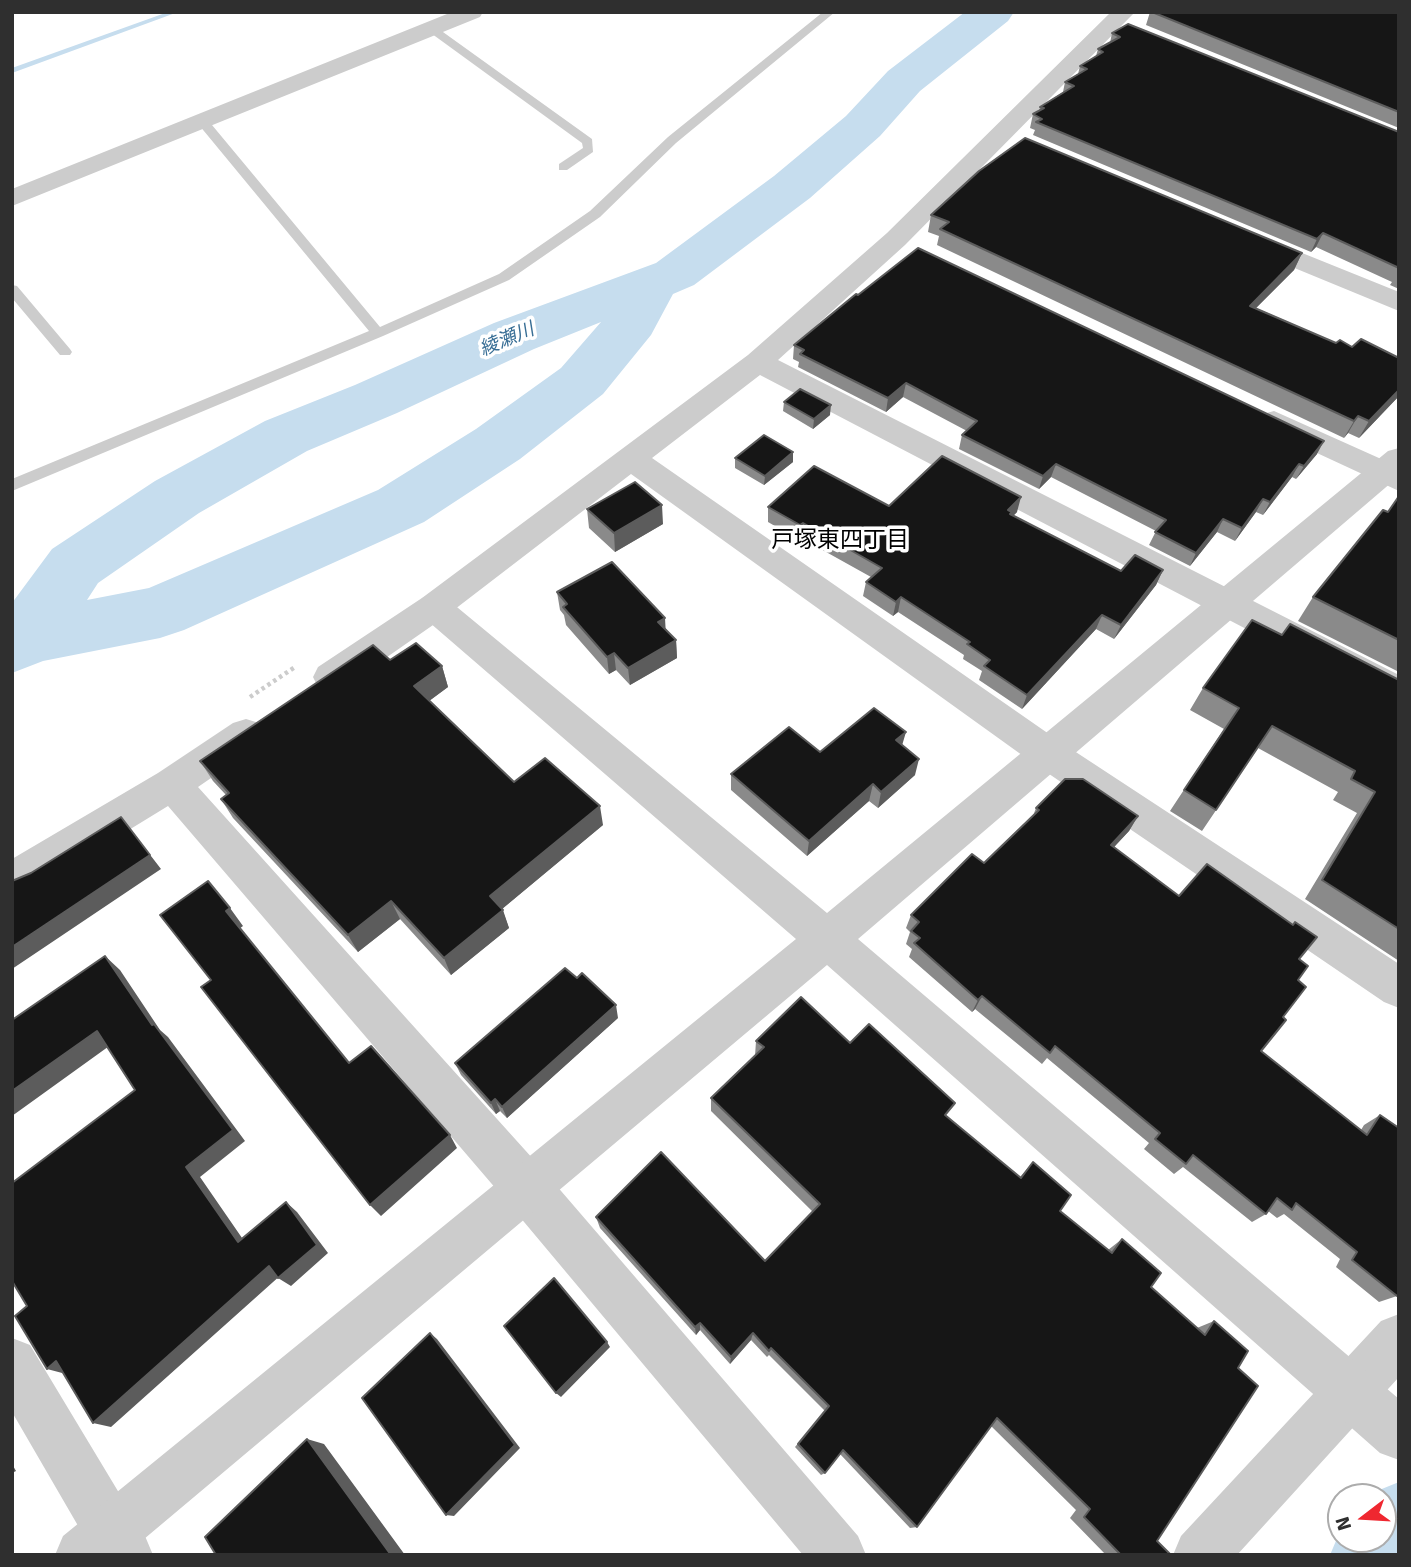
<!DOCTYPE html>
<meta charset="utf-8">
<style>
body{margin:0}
#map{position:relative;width:1411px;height:1567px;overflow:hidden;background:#fff;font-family:Signika,sans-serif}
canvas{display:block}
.frame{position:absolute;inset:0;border:14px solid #2f2f2f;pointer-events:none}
.north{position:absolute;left:1327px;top:1483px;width:70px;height:70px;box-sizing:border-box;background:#fff;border:2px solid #acacac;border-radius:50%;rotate:253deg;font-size:19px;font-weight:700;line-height:28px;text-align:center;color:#2f2f2f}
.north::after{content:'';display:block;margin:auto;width:24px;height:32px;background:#ef2730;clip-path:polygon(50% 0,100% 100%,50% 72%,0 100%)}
</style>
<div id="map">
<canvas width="1411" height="1567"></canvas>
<div class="frame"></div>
<div class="north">N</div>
</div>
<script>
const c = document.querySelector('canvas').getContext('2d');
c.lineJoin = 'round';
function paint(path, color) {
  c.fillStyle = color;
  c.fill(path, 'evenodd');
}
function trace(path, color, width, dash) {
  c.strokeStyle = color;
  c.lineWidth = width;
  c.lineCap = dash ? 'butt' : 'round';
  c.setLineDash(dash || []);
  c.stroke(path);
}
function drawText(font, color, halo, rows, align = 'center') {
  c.font = font + ' Signika,"Noto Sans JP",sans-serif';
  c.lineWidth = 7;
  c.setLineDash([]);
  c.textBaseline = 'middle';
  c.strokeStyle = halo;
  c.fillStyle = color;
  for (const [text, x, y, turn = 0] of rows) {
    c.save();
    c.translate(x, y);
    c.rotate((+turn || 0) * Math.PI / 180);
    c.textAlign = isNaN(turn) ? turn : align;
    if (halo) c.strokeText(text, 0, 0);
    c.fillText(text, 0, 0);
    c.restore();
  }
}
const stream = new Path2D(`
 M168 12H178L12 73V68Z`);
const river = new Path2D(`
 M965 12H1014L1008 21 920 91 880 136 810 198 694 285 673 294 651 335 603 394 520 459 424 522 184 630 160 638 43 661 12 673V603L52 549 155 481 265 421 355 385 494 323 656 263 774 176 846 116 888 71ZM601 322 561 368 476 429 378 490 149 588 87 600 98 583 199 513 307 451 397 413 534 349Z
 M1399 1482V1555H1330L1341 1529V1539H1383V1497H1362Z`);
const path = new Path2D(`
 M250 697 295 667`);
const service = new Path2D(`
 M823 12H835L676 143 600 217 509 280 383 336 12 491V479L369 331 199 125V119H207L380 327 499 274 590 211 668 137Z
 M428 27H436L592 139 593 152 567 170H559V164L583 148 582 143 428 31Z
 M12 285 17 286 70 349 72 352 70 355H60L12 298Z`);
const minor = new Path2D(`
 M452 12H483L480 17 12 206V189Z
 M1111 12H1135L905 245 778 360 1399 675V706L1386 702 760 375 652 458 1059 741 1399 964V1008L1384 1002 1033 763 631 474 446 616 344 687 331 691 318 687 313 677 318 667 422 598 748 355 887 233Z
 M1250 232 1399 292V311L1241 246 1237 240 1241 234Z
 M1274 411 1399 467V491L1263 428 1259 421 1263 414Z
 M246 719 259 723 265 734 259 745 198 787 543 1170 858 1536 866 1555H803L509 1204 168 806 26 893 12 898V859L158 773 233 723Z
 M1399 1314V1377L1237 1555H1173L1181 1536 1381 1321Z
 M12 1338 30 1345 145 1536 153 1555H95L12 1412Z`);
const tertiary = new Path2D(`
 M1399 448V476L858 939 1399 1399V1460L1380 1453 827 965 125 1555H55L63 1536 796 939 422 616 417 607 422 598 434 594 446 598 827 913 1388 451Z`);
const wall = new Path2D(`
 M1150 12H1396L1399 13V128L1146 25Z
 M1112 33 1399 132V289L1390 285 1392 282 1316 247 1311 252 1033 135 1035 130 1030 128 1033 114 1039 111 1040 107 1063 92 1065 82 1078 74 1080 66 1096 56 1098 49 1110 43Z
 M931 215 1302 253 1294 270 1256 308 1336 343 1399 358V396L1359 438 1348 433 1344 438 937 245 939 236 928 232Z
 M794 345 1317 454 1296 479 1292 477 1263 515 1256 512 1235 541 1217 532 1190 566 1149 545 1156 531 1051 477 1039 489 959 449 962 435 967 431 903 397 886 412 798 367 799 362 793 359Z
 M784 402 830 415 813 429 783 411Z
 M793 452V462L764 485 735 468V458Z
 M1399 496V672L1298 621 1313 597 1388 512Z
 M889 506 1017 512 1013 516 1121 571 1163 570 1156 585 1114 639 1096 629 1022 709 979 680 982 671 963 659 964 655 898 612 893 616 863 596 866 582 871 577 801 538 799 540 768 522V507Z
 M587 509 663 524 615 552 589 528Z
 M557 592 666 629 676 640 677 658 630 685 616 670 609 674 566 625 564 615 560 610Z
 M1282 635 1399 680V961L1305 899 1357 813 1333 800 1338 792 1258 748 1202 831 1170 811 1224 729 1190 710 1203 688Z
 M390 660 442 666 448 687 429 701 514 782 603 825 502 909 509 928 451 975 400 919 358 952 233 818 221 799 226 795 213 781 200 761Z
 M902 745 915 775 878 808 869 801 807 856 731 790V774L820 752Z
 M1036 808 1138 816 1129 831 1114 847 1179 896 1293 925 1295 922 1299 959 1298 980 1283 1017 1261 1051 1361 1130 1364 1125 1380 1115 1397 1127 1399 1126V1293L1397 1296 1379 1302 1336 1267 1340 1259 1284 1214 1277 1218 1268 1211 1266 1214 1252 1222 1183 1167 1174 1174 1144 1149 1149 1143 1047 1058 1042 1064 975 1009 972 1012 909 957 912 949 906 944 910 932 906 928 911 915 984 863 1033 816Z
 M618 1018 507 1118 500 1111 496 1114 461 1075 455 1063Z
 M756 1041 850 1043 947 1117 1020 1177 1033 1162 1060 1211 1108 1250 1122 1239 1151 1287 1197 1328 1214 1321 1238 1368 1157 1541 1171 1555H1106L1070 1518 1076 1510 991 1426 917 1527 910 1528 840 1454 825 1473 821 1475 795 1447 825 1411 769 1355 767 1357 751 1340 730 1364 700 1330 696 1335 600 1228 596 1217 765 1261 813 1212 711 1111V1098L755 1056Z`);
const shadedWall = new Path2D(`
 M1323 233 1316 247 1311 252 1317 239Z
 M1302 253 1294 270 1242 322 1250 306Z
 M906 383 903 397 886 412 888 398Z
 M1399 390V396L1359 438 1369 421Z
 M831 405 830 415 813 429 814 419Z
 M1358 416 1348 433 1344 438 1354 421Z
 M1324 441 1317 454 1296 479 1304 466Z
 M793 452V462L764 485 765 476Z
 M1056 464 1051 477 1039 489 1043 476Z
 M1299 464 1292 477 1263 515 1270 502Z
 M1021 497 1017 512 1010 519 1008 510Z
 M1263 499 1256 512 1235 541 1242 528Z
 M662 505 663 524 615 552 614 533Z
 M1223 519 1217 532 1190 566 1196 553Z
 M803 523 801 538 799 540 800 525Z
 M1163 570 1156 585 1114 639 1121 625Z
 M901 597 898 612 893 616 896 602Z
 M1102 615 1096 629 1022 709 1027 695Z
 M665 618 666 636 658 622Z
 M676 640 677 658 630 685 628 668Z
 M614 653 616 670 609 674 607 657Z
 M442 666 448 687 421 707 414 686Z
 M906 732 901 749 896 740Z
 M919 759 915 775 878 808 881 792Z
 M873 784 869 801 807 856 809 841Z
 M600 806 603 825 496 914 490 896Z
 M1138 816 1129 831 1102 860 1111 845Z
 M121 817 161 869 12 969V947Z
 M391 901 400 919 358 952 348 935Z
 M230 908 243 926 239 929 226 911Z
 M503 910 509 928 451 975 444 958Z
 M105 956 120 970 160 1030 168 1037 245 1141 200 1177 251 1251 238 1242 186 1167 152 1025Z
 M982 996 975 1009 972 1012 978 1000Z
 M616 1005 618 1018 507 1118 502 1107Z
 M97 1031 112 1044 12 1116V1091Z
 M495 1099 500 1111 496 1114 491 1103Z
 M450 1135 457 1148 381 1216 370 1205Z
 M286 1202 297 1212 328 1253 291 1286 278 1278Z
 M269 1266 282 1274 111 1427 93 1423Z
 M700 1323V1330L696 1335 695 1327Z
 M430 1333 437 1339 520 1448 454 1516 446 1515Z
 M753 1333 751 1340 730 1364 731 1357Z
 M607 1342 610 1347 561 1397 556 1393Z
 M56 1361 66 1374 47 1369Z
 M307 1439 324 1444 405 1555H391Z
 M12 1464 16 1471 12 1473Z`);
const building = new Path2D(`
 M1152 12H1396L1399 13V112Z
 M1128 24 1399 132V268L1323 233 1317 239 1036 122 1042 119 1033 114 1044 108 1040 107 1074 86 1065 82 1087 69 1080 66 1103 52 1098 49 1120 37 1112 33Z
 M1025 138 1302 253 1250 306 1336 343 1340 340 1352 347 1361 339 1399 358V390L1369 421 1358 416 1354 421 940 229 949 222 931 215 979 171Z
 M918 248 1324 441 1304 466 1299 464 1270 502 1263 499 1242 528 1223 519 1196 553 1155 532 1166 520 1056 464 1043 476 962 435 977 421 906 383 888 398 800 354 804 350 794 345 856 294 858 295Z
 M800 389 831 405 814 419 784 402Z
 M764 435 793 452 765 476 735 458Z
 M942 456 1021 497 1008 510 1012 512 1010 514 1121 571 1135 555 1163 570 1121 625 1102 615 1027 695 984 666 990 660 967 644 970 642 901 597 896 602 866 582 882 568 803 523 800 525 768 507 814 466 889 506Z
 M635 482 662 505 614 533 587 509Z
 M1399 496V640L1313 597 1383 510 1388 512Z
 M612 562 665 618 658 622 676 640 628 668 614 653 607 657 563 607 567 604 557 592Z
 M1252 620 1282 635 1290 624 1399 680V929L1322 880 1375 792 1351 779 1355 771 1272 726 1216 810 1184 790 1239 708 1203 688Z
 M416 643 442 666 414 686 514 782 545 758 600 806 490 896 503 910 444 958 391 901 348 935 221 799 229 793 200 761 373 645 390 660Z
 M874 708 906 732 896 740 919 759 881 792 873 784 809 841 731 774 789 727 820 752Z
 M1065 779H1083L1138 816 1111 845 1179 896 1207 864 1293 925 1295 922 1317 937 1299 959 1308 966 1298 980 1306 987 1283 1017 1286 1020 1261 1051 1367 1135 1380 1115 1399 1128V1293L1397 1296 1352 1260 1357 1252 1296 1203 1292 1210 1277 1198 1266 1214 1193 1155 1186 1164 1155 1139 1160 1133 1055 1046 1050 1053 982 996 978 1000 914 943 920 938 911 931 919 922 911 915 972 854 984 863 1039 810 1036 808Z
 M121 817 150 855 12 947V881L31 873Z
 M208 881 230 908 226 911 349 1063 371 1046 450 1135 370 1205 201 987 211 980 160 915Z
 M105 956 152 1025 154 1024 233 1130 186 1167 238 1242 286 1202 317 1245 278 1278 269 1266 93 1423 56 1361 47 1369 15 1316 27 1306 12 1281V1183L135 1090 97 1031 12 1091V1020Z
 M565 968 577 978 582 973 616 1005 502 1107 495 1099 491 1103 455 1063Z
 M801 997 850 1043 869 1024 955 1103 945 1115 1021 1178 1033 1162 1071 1195 1060 1211 1112 1253 1122 1239 1161 1273 1151 1287 1205 1335 1214 1321 1248 1351 1238 1368 1258 1386 1157 1541 1171 1555H1121L1084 1517 1090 1509 997 1418 917 1527 843 1450 825 1473 798 1444 829 1406 771 1348 769 1351 753 1333 731 1357 700 1323 695 1327 596 1217 661 1152 765 1261 820 1204 711 1098 764 1047 756 1041Z
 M554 1278 607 1342 556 1393 504 1326Z
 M430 1333 515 1445 446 1515 362 1398Z
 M307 1439 391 1555H216L205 1537Z`);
const farWaternames = [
 ["綾瀬川",507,340,-23]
];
const neighbourhoodNames = [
 ["戸塚東四丁目",840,541]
];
paint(stream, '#c6ddee');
paint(river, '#c6ddee');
trace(path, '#ccc', 4.5, [3.5, 3.5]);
paint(service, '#ccc');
paint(minor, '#ccc');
paint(tertiary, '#ccc');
paint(wall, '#8a8a8a');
paint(shadedWall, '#5c5c5c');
paint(building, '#161616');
trace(building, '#5c5c5c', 2);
drawText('italic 19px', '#386e95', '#fff', farWaternames);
drawText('23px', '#000', '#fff', neighbourhoodNames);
</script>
